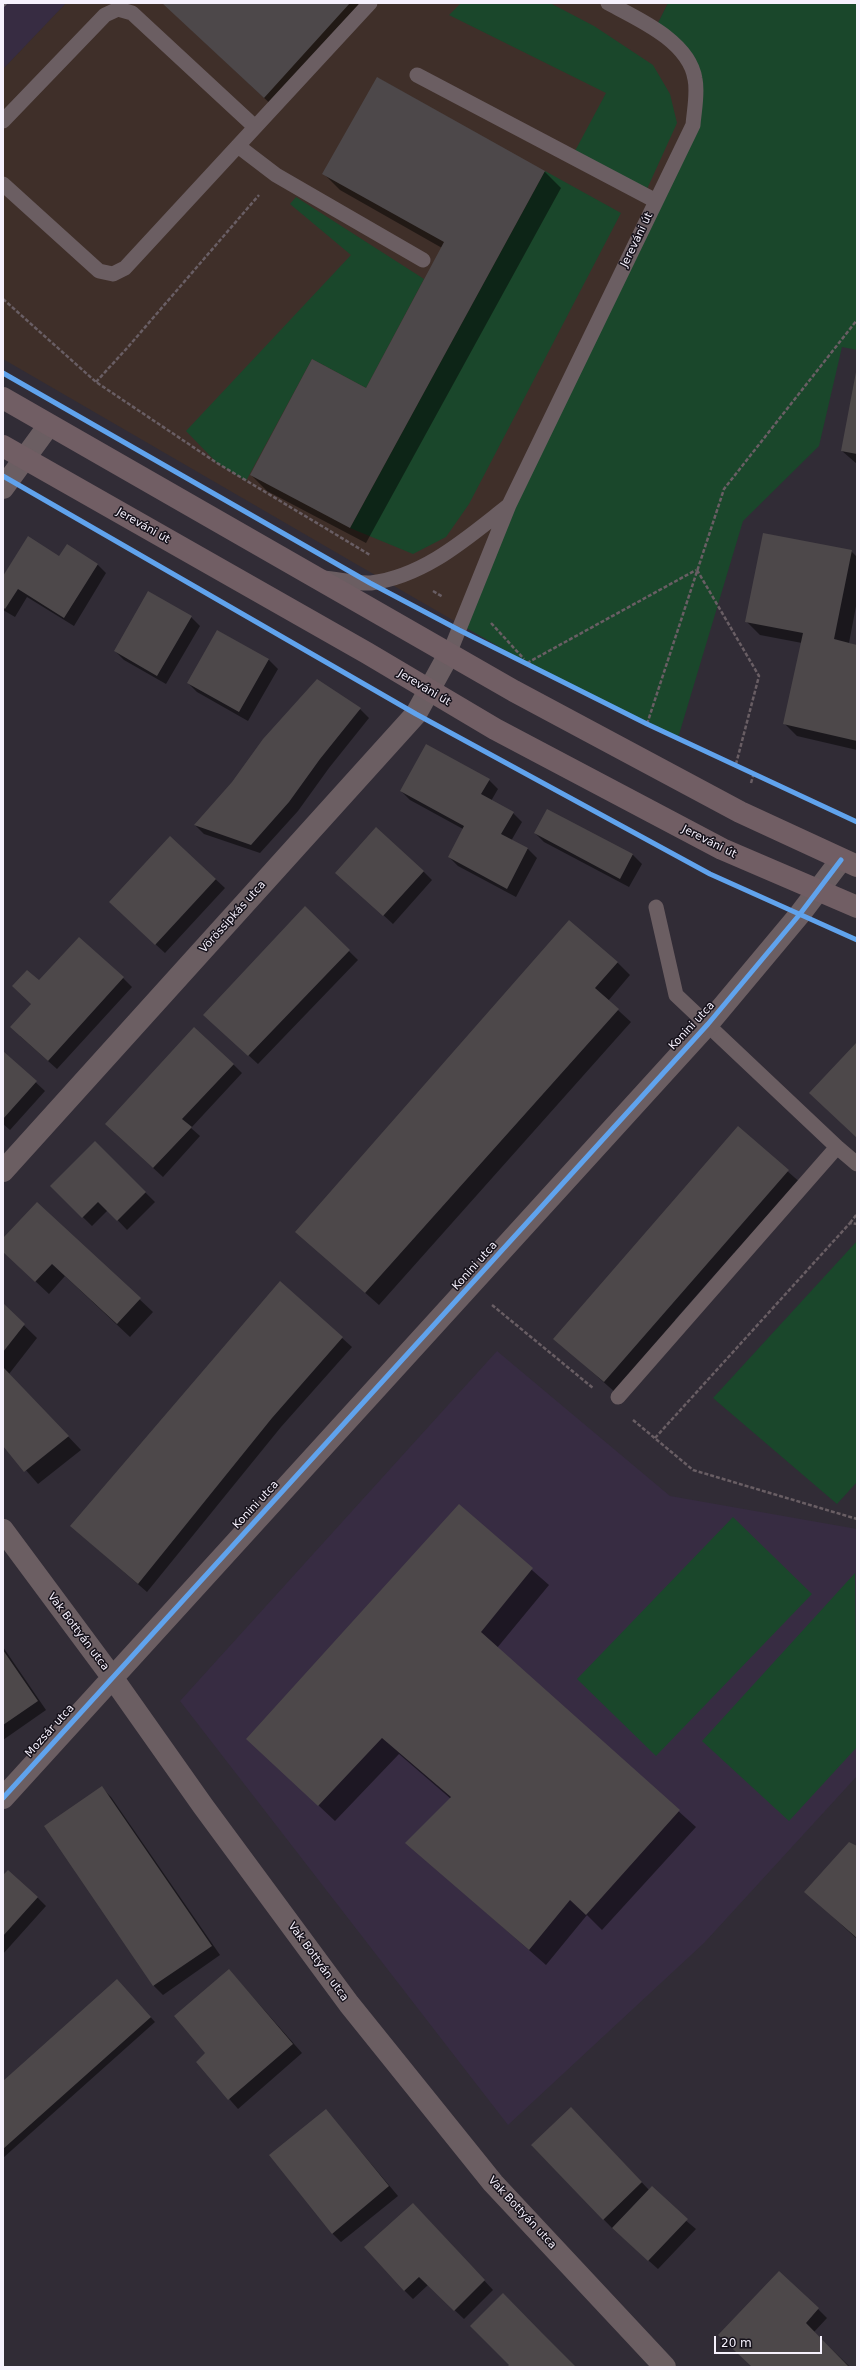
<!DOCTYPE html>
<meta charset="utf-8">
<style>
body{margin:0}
#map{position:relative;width:860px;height:2370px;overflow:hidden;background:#312c36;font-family:"DejaVu Sans",sans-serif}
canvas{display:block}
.frame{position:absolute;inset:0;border:4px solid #f6f1fd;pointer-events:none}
.scale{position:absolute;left:714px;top:2336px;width:108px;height:18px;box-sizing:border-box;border:2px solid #f6f1fd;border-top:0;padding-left:5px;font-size:12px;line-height:14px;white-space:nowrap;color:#f6f1fd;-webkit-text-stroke:3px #16121b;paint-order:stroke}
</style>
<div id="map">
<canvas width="860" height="2370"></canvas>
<div class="frame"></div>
<div class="scale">20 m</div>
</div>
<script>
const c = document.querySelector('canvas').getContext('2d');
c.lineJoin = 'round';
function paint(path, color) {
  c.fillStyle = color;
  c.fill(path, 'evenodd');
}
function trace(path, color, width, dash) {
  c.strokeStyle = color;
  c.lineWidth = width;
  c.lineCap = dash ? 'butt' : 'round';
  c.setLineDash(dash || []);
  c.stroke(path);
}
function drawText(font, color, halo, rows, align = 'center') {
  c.font = font + ' "DejaVu Sans",sans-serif';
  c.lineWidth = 3;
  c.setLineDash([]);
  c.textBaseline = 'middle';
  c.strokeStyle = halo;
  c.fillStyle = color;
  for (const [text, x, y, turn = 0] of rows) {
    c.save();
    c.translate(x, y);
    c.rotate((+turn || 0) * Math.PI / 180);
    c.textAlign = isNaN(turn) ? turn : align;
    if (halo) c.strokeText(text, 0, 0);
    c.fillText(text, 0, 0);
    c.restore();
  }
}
const commercial = new Path2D(`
 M66 3H668L655 29 695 79 693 125 456 622 3 359V69Z`);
const built = new Path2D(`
 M3 3H66L3 69Z
 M497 1351 670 1496 857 1529V1776L704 1943 508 2125 180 1701Z`);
const green = new Path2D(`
 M461 3H550L594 26 653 65 670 94 677 123 647 189 575 151 606 93 449 15Z
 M668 3H857V350L842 347 819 446 743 521 678 738 527 663 456 622 693 125 695 79 655 29Z
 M545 171 621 213 469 504 446 537 413 554 350 528Z
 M296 197 424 279 366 388 312 359 246 481 217 463 186 431 351 255 290 204Z
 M857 1241V1482L837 1504 713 1398Z
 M733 1517 812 1594 656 1756 577 1679Z
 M855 1573 857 1747 789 1821 702 1741Z`);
const shadow = new Path2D(`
 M163 3H375L277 110Z
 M378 78 545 172 561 188 366 543 267 491 251 475 366 389 442 248 340 190 324 174Z
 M857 374V464L842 451Z
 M851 551 857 557V601L849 643 857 646V750L797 736 784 723 802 643 760 635 747 622Z
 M60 558 97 564 106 573 74 626 27 597 15 617 3 610V577Z
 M191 617 200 626 166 684 124 660 115 651Z
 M218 631 269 660 278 669 248 721 197 692 188 683Z
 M360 709 369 718 329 768 298 811 260 853 204 834 195 825Z
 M489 780 498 789 491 801 513 813 522 822 511 841 528 849 537 858 516 897 458 866 449 857 463 829 410 800 401 791Z
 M535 833 633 855 642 864 629 887 544 842Z
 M170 837 225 888 165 953 119 911Z
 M423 871 432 880 393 924 346 881Z
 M305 908 358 960 258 1064 214 1024Z
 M617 962 630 975 608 1001 631 1022 379 1305 310 1244Z
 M123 978 132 987 57 1069 20 1036 39 981Z
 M3 1052 45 1091 10 1130 3 1124Z
 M233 1064 242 1073 191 1128 200 1136 163 1177 115 1133Z
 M738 1128 802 1184 738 1256 734 1253 675 1320 679 1324 617 1394 555 1339Z
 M95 1143 155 1202 127 1230 108 1210 92 1226 51 1186Z
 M37 1203 153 1312 130 1337 65 1276 49 1294 3 1251V1239Z
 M280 1282 352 1347 281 1427 147 1592 71 1526Z
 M3 1305 37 1338 9 1374 81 1450 38 1484 3 1444Z
 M459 1506 549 1585 497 1648 696 1827 602 1930 587 1915 546 1965 407 1843 451 1799 399 1754 335 1821 248 1739Z
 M3 1647 46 1710 3 1740Z
 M102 1788 111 1797 220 1955 163 1995 154 1986 45 1826Z
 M857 1847V1939L806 1892Z
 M3 1876 37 1897 46 1906 3 1954Z
 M229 1970 302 2053 238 2109 197 2062 207 2053Z
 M121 1985 155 2022 3 2158V2083Z
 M326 2110 398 2196 341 2242 332 2233Z
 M580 2117 649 2190 696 2229 658 2269 612 2228 532 2146Z
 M422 2213 493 2290 464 2319 428 2285 413 2299 404 2290Z
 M818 2309 827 2318 814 2332 850 2367H753Z`);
const building = new Path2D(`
 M162 3H350L264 98Z
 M377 77 545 171 350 528 250 475 312 359 366 388 444 242 322 174Z
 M856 372H857V454L841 451Z
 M763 533 852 550 834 639 857 645V741L783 724 803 633 745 622Z
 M28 536 59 556 67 544 98 564 64 618 18 589 5 609 3 607V576Z
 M148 591 192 616 157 676 114 651Z
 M217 630 269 659 239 712 187 683Z
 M317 679 361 708 320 759 289 802 251 845 194 825 232 782 263 739Z
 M426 744 490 779 481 794 514 812 501 834 528 848 507 889 448 857 464 826 400 791Z
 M547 809 633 854 620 879 534 833Z
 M376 827 424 871 383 916 335 873Z
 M170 836 216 879 155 945 109 902Z
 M305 906 350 950 248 1056 203 1015Z
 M569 920 618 962 595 988 619 1009 365 1293 295 1232Z
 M79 937 124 977 48 1061 10 1027 31 1004 12 986 27 970 39 980Z
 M194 1027 234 1064 182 1119 192 1127 153 1168 105 1124Z
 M857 1042V1138L809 1093Z
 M3 1051 37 1081 3 1119Z
 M738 1126 789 1170 604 1382 553 1339Z
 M95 1141 146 1192 117 1221 98 1202 82 1218 50 1186Z
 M37 1202 141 1298 117 1324 52 1264 35 1282 3 1252V1238Z
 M280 1281 343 1337 272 1418 138 1584 70 1526Z
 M3 1303 25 1324 3 1352Z
 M3 1367 69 1436 24 1472 3 1446Z
 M459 1504 533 1568 481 1632 680 1810 586 1915 570 1900 529 1950 405 1843 451 1797 382 1738 318 1806 246 1739Z
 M3 1650 38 1701 3 1725Z
 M102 1786 212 1946 153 1986 44 1826Z
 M849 1842 857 1846V1938L804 1892Z
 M8 1870 38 1897 3 1936V1875Z
 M229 1969 293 2044 228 2100 196 2062 205 2053 174 2016Z
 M117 1979 151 2017 3 2149V2081Z
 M571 2107 642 2182 603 2220 531 2145Z
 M326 2109 389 2186 332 2234 269 2155Z
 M652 2186 688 2219 648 2261 612 2228Z
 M413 2203 485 2280 454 2311 419 2277 404 2291 364 2247Z
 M779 2271 819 2308 806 2323 849 2367H752L718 2335Z
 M503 2293 542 2333 576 2367H507L509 2365 470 2326Z`);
const path = new Path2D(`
 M3 299 96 382 217 463 370 555
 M96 382 128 347 259 195
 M697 570 759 676 736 764
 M433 591 443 597
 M491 623 524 659
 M527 663 696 570
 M647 724 724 489 857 320
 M751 783 754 773
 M850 1223 857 1214
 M492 1305 593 1388
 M633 1420 693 1470 857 1519
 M655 1438 850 1223 857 1224`);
const lane = new Path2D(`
 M417 75 656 201
 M3 121 105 15 118 9 132 13 255 127
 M238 146 276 175 423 260
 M3 184 99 271 113 274 125 268 370 3
 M322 578C338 579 356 584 371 583 425 576 467 538 508 506
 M449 654 509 505 693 125C694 111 698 93 695 79 689 41 638 19 608 3
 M837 1147 857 1164
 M618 1397 837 1147 676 995 656 907`);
const street = new Path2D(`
 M3 488 49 425
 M3 1171 416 714 449 654
 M3 1530 112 1677 203 1806 349 2004 493 2183 665 2367
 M3 1798 708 1024 800 914 841 860`);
const secondary = new Path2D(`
 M3 398 514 691 740 812 857 866
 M3 446 367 653 495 729 722 849 857 907`);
const rail = new Path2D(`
 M3 6 6 3`);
const cycleway = new Path2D(`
 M3 373 370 583 459 630 647 724 857 822
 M3 476 416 714 710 874 857 940
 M3 1798 708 1024 800 914 841 860`);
const streetNames = [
 ["Jereváni út",637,240,-64],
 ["Jereváni út",143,526,30],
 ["Jereváni út",424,688,31],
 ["Jereváni út",709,842,27],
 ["Vörössipkás utca",233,917,-48],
 ["Konini utca",692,1026,-47],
 ["Konini utca",475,1266,-48],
 ["Konini utca",256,1505,-47],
 ["Vak Bottyán utca",78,1632,53],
 ["Mozsár utca",50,1731,-48],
 ["Vak Bottyán utca",318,1962,54],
 ["Vak Bottyán utca",522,2213,47]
];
paint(commercial, '#3f2f29');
paint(built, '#372c42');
paint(green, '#1a472b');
paint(shadow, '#0007');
paint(building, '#4d484a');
trace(path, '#695e64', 2.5, [4, 2]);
trace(lane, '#6b5e62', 15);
trace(street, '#6b5e62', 22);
trace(secondary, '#715e64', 22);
trace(rail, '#6c6369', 3);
trace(cycleway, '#60a3ed', 5);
drawText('11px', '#f6f1fd', '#16121b', streetNames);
</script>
